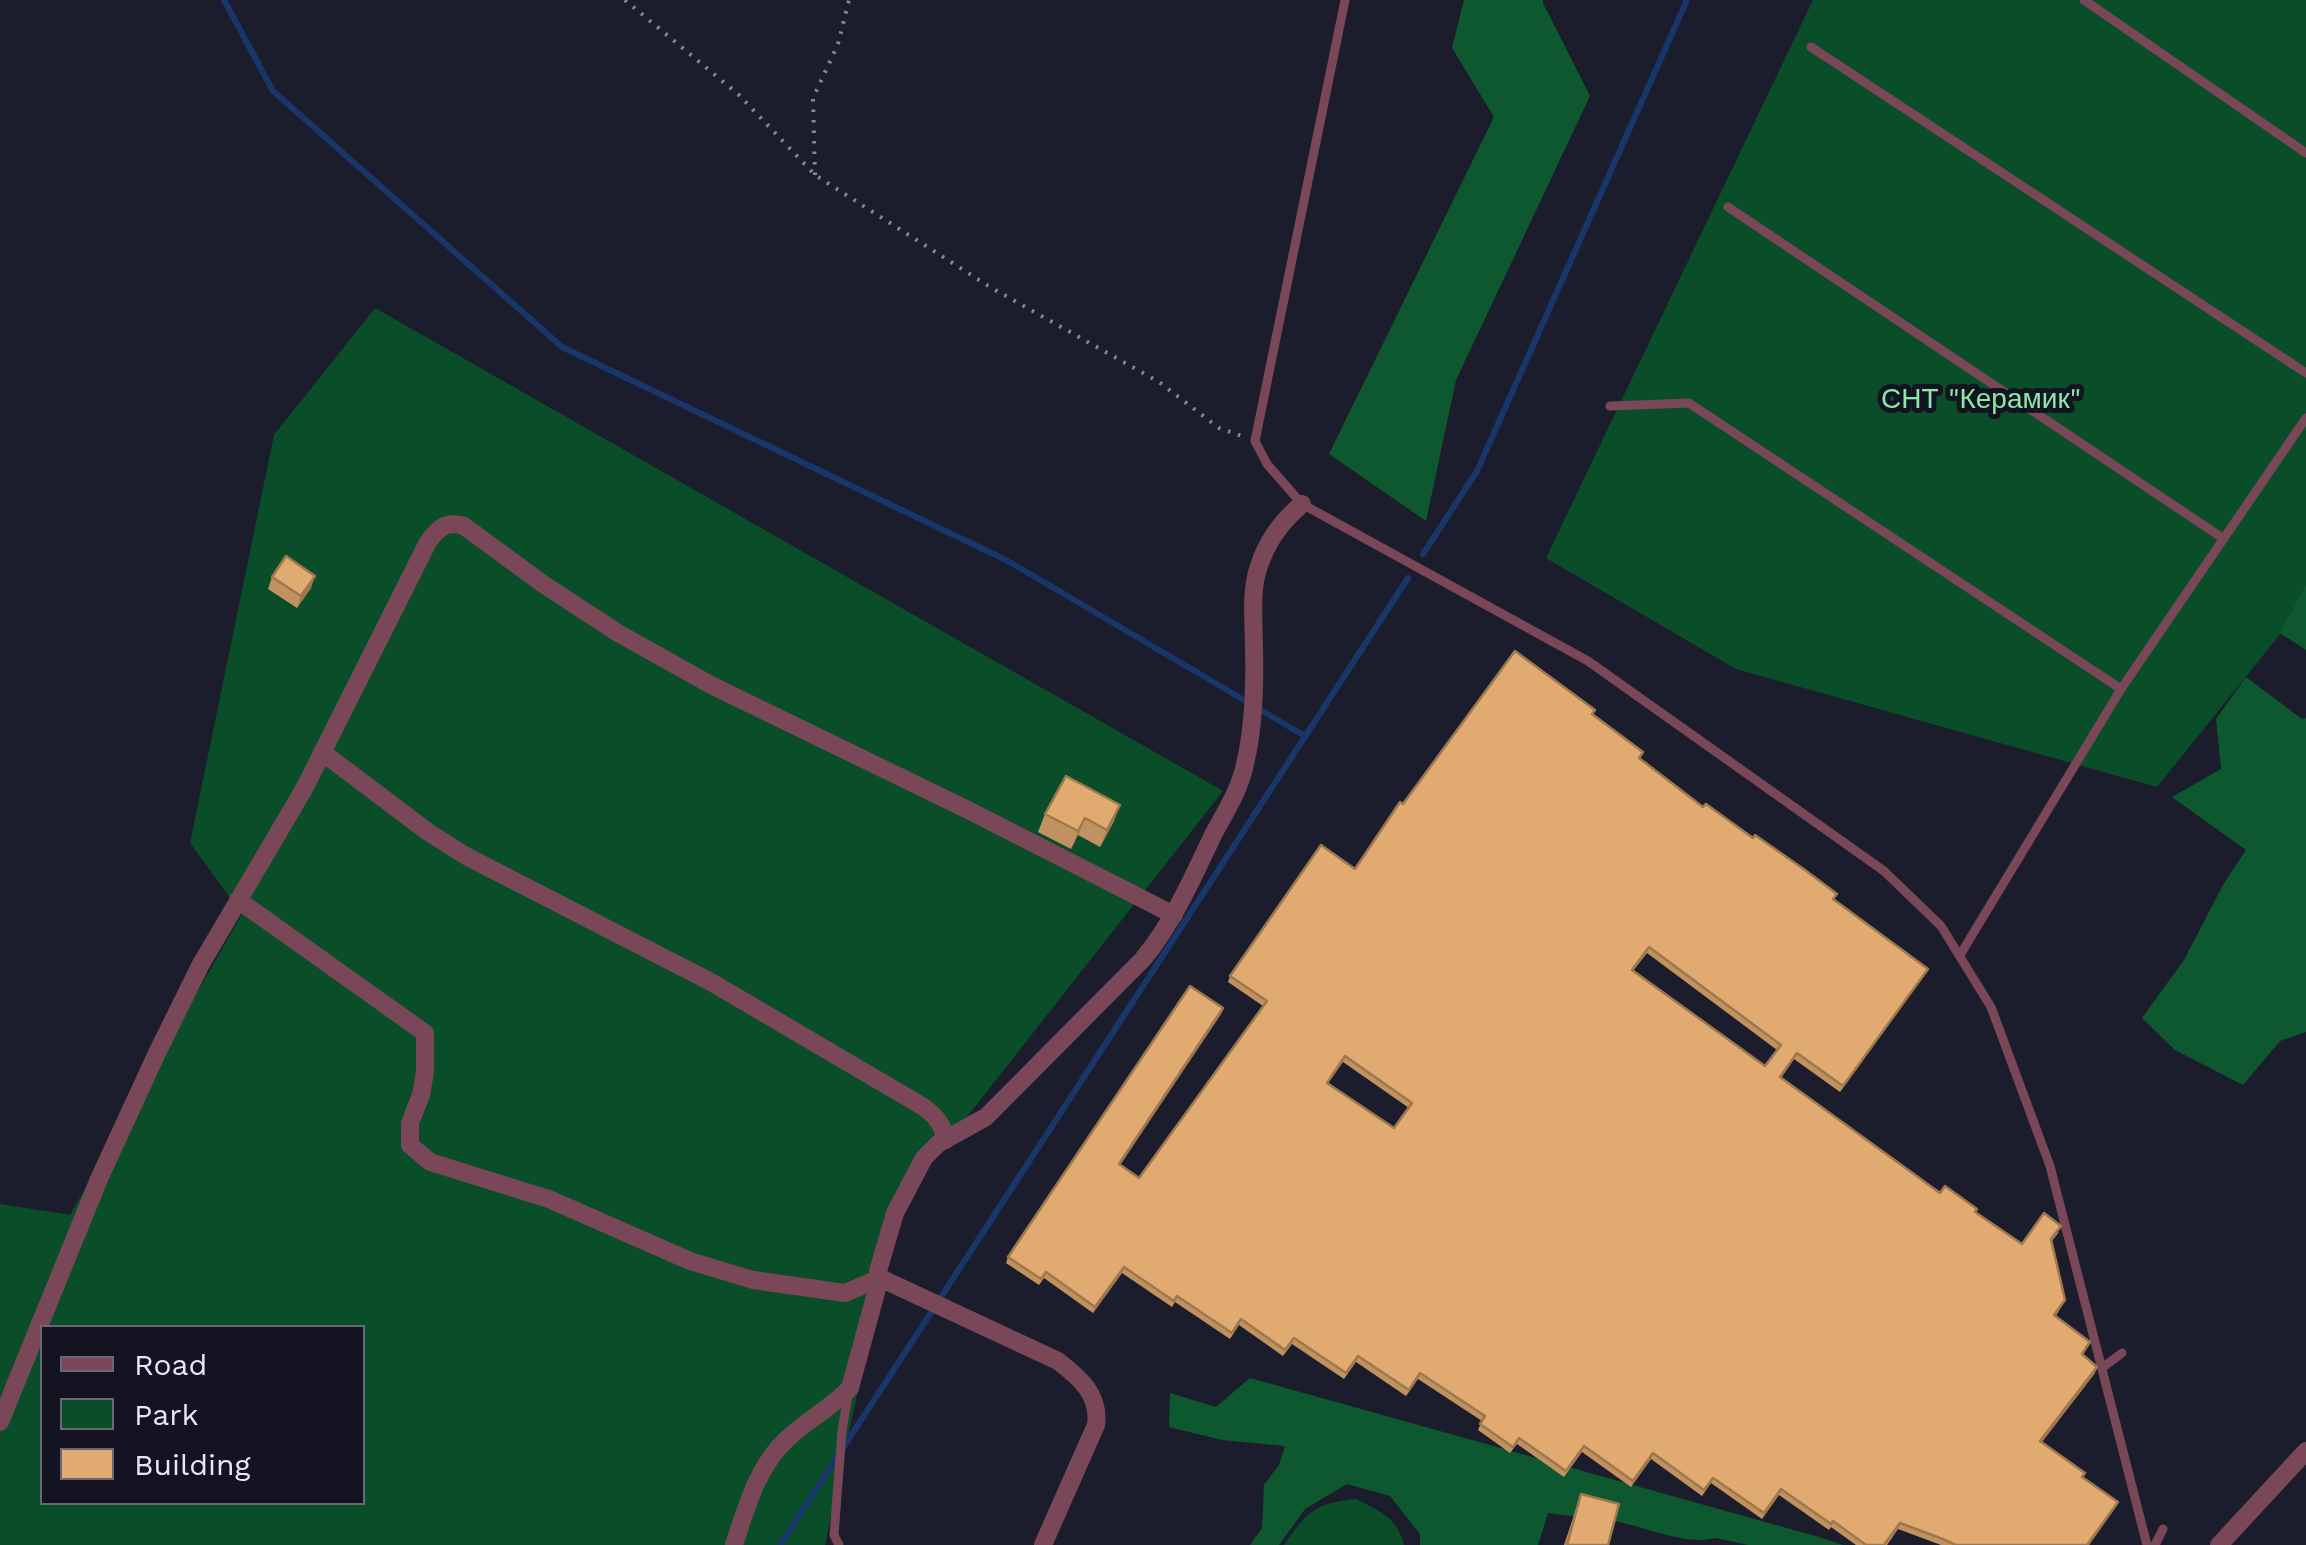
<!DOCTYPE html>
<meta charset="utf-8">
<style>
body{margin:0}
#map{position:relative;width:2306px;height:1545px;overflow:hidden;background:#1c1d2c;font-family:"Work Sans",sans-serif}
canvas{display:block}
.legend{position:absolute;left:40px;top:1325px;width:325px;height:180px;box-sizing:border-box;background:#131322;border:2px solid #686876;margin:0;padding:12px 18px;list-style:none;font-size:30px;color:#e7e8f3}
.legend li{display:flex;align-items:center;gap:20px;height:50px}
.legend b{width:50px;border:2px solid #686876}
</style>
<div id="map">
<canvas width="2306" height="1545"></canvas>
<ul class="legend">
<li><b style="height:12px;background:#794757"></b>Road</li>
<li><b style="height:28px;background:#094e28"></b>Park</li>
<li><b style="height:28px;background:#e0aa70"></b>Building</li>
</ul>
</div>
<script>
const c = document.querySelector('canvas').getContext('2d');
c.lineJoin = 'round';
function paint(path, color) {
  c.fillStyle = color;
  c.fill(path, 'evenodd');
}
function trace(path, color, width, dash) {
  c.strokeStyle = color;
  c.lineWidth = width;
  c.lineCap = dash ? 'butt' : 'round';
  c.setLineDash(dash || []);
  c.stroke(path);
}
function drawText(font, color, halo, rows, align = 'center') {
  c.font = font + ' "Work Sans",sans-serif';
  c.lineWidth = 10;
  c.setLineDash([]);
  c.textBaseline = 'middle';
  c.strokeStyle = halo;
  c.fillStyle = color;
  for (const [text, x, y, turn = 0] of rows) {
    c.save();
    c.translate(x, y);
    c.rotate((+turn || 0) * Math.PI / 180);
    c.textAlign = isNaN(turn) ? turn : align;
    if (halo) c.strokeText(text, 0, 0);
    c.fillText(text, 0, 0);
    c.restore();
  }
}
const green = new Path2D(`
 M1813 0H2306V602L2157 787 1736 669 1546 558Z
 M375 308 1223 791 897 1206 825 1545H0V1204L70 1215 242 914 190 843 274 435ZM42 1328H362V1502H42Z
 M1356 1499C1379 1511 1397 1517 1404 1545H1284C1307 1512 1314 1503 1356 1499Z`);
const forest = new Path2D(`
 M1464 0H1543V3L1590 96 1456 380 1426 521 1329 454 1494 117 1452 48Z
 M2306 585V650L2280 633Z
 M2246 677 2302 719 2306 718V1032L2280 1041 2243 1085 2175 1050 2142 1018 2184 960 2223 885 2246 850 2172 797 2221 769 2216 719Z
 M1250 1378 1819 1537 1843 1545H1748L1716 1538C1688 1545 1655 1531 1627 1524 1603 1517 1574 1517 1548 1513L1538 1545H1420V1534L1390 1496 1347 1484 1305 1509 1279 1545H1250L1262 1528 1264 1485 1279 1465 1285 1446 1222 1440 1169 1427 1170 1393 1216 1407Z`);
const stream = new Path2D(`
 M224 0 273 91 562 347 1008 561 1305 736
 M1423 554 1477 471 1687 0
 M780 1545 1408 578`);
const path = new Path2D(`
 M625 0 739 95 815 175 990 287 1159 382 1219 428 1242 436
 M815 175 813 98 838 44 849 0`);
const lane = new Path2D(`
 M1345 0 1255 441 1267 464 1302 504 1588 661 1884 871 1941 926 1991 1007 2050 1166 2147 1545
 M2084 0 2306 153
 M1811 47 2306 373
 M1728 207 2224 539
 M1610 406 1689 403 2121 689
 M1960 955 2121 689 2306 418
 M2102 1368 2122 1353
 M839 1545 834 1535 842 1431 848 1395
 M2155 1545 2163 1529`);
const street = new Path2D(`
 M322 752 428 832 466 856 711 982 922 1106C936 1116 942 1123 946 1140
 M238 900 425 1033V1072L421 1095 410 1123V1145L430 1162 549 1199 690 1261 753 1280 845 1293 880 1278
 M880 1278 1058 1361C1080 1378 1100 1395 1096 1425L1043 1545
 M0 1422 99 1179 157 1053 201 964 304 789 428 542C439 527 446 521 464 526L543 584 618 633 711 685 968 810 1174 915
 M734 1545C746 1508 758 1465 787 1439 807 1420 831 1408 850 1388L880 1278 878 1271 895 1213 924 1158 939 1143 986 1117 1143 959C1174 921 1193 877 1214 833 1226 811 1240 789 1245 764 1254 726 1255 687 1254 649 1254 622 1250 591 1259 566 1267 541 1283 520 1302 504
 M2219 1545 2306 1451`);
const wall = new Path2D(`
 M272 577 311 588 297 608 268 589Z
 M1595 710 1593 715 1641 759 1703 807 1834 900 1928 969 1925 974 1840 1092 1794 1059 1781 1078 1940 1193 1975 1212 2022 1244 2059 1232 2051 1242 2065 1300 2056 1316 2090 1342 2083 1355 2095 1373 2042 1442 2084 1478 2115 1508 2089 1545H1941L1898 1529 1887 1545H1856L1831 1527 1829 1530 1779 1495 1762 1519 1711 1483 1702 1496 1651 1459 1631 1487 1582 1452 1564 1477 1517 1444 1510 1453 1478 1430 1482 1421 1418 1379 1406 1396 1356 1362 1344 1379 1292 1344 1283 1356 1239 1325 1230 1339 1175 1302 1172 1307 1122 1273 1093 1313 1044 1278 1039 1285 1006 1263 1008 1257 1223 1008 1221 1014 1120 1164 1139 1178 1263 1006 1228 982 1230 976 1355 869 1403 804ZM1647 953 1777 1050 1765 1066 1633 971ZM1343 1062 1409 1108 1394 1128 1328 1083Z
 M1120 805 1113 823 1100 847 1078 835 1071 849 1038 832 1045 814Z
 M1581 1494 1608 1545H1564Z`);
const shadedWall = new Path2D(`
 M315 576 311 588 297 608 301 596Z
 M1120 805 1113 823 1100 847 1107 830Z
 M1085 818 1078 835 1071 849 1078 831Z
 M1928 969 1925 974 1840 1092 1843 1086Z
 M1223 1008 1221 1014 1117 1170 1119 1164Z
 M1124 1267 1122 1273 1093 1313 1095 1307Z
 M2097 1367 2095 1373 2038 1447 2040 1441Z
 M1653 1453 1651 1459 1631 1487 1633 1481Z
 M2118 1502 2115 1508 2089 1545H2087Z`);
const building = new Path2D(`
 M286 556 315 576 301 596 272 577Z
 M1515 651 1595 710 1592 714 1643 752 1639 758 1703 807 1706 804 1753 838 1755 835 1805 870 1837 894 1833 899 1928 969 1843 1086 1797 1053 1780 1077 1940 1193 1945 1186 1977 1209 1975 1212 2022 1244 2044 1213 2061 1226 2051 1239 2065 1300 2054 1315 2090 1342 2082 1354 2097 1367 2040 1441 2085 1473 2082 1477 2118 1502 2087 1545H1956L1940 1538 1900 1523 1884 1545H1866L1833 1521 1831 1524 1781 1489 1764 1513 1713 1478 1704 1490 1653 1453 1633 1481 1584 1446 1566 1471 1519 1438 1513 1447 1480 1424 1485 1416 1420 1373 1409 1390 1358 1356 1346 1373 1294 1338 1285 1350 1241 1319 1232 1333 1177 1296 1174 1301 1124 1267 1095 1307 1046 1272 1041 1279 1008 1257 1190 986 1223 1008 1119 1164 1139 1178 1267 1001 1230 976 1321 845 1355 869 1400 802 1403 804ZM1649 947 1781 1045 1765 1066 1632 970ZM1345 1056 1412 1103 1394 1128 1327 1083Z
 M1066 776 1120 805 1107 830 1085 818 1078 831 1045 814Z
 M1581 1494 1619 1504 1608 1545H1567Z`);
const parkNames = [
 ["СНТ \"Керамик\"",1981,400]
];
paint(green, '#094e28');
paint(forest, '#0e582f');
trace(stream, '#18366a', 6);
trace(path, '#878895', 4, [2.5, 8]);
trace(lane, '#794757', 9);
trace(street, '#794757', 18);
paint(wall, '#c19260');
paint(shadedWall, '#9d774e');
paint(building, '#e0aa70');
trace(building, '#9d774e', 2.5);
drawText('28px', '#8ae8a7', '#131322', parkNames);
</script>
